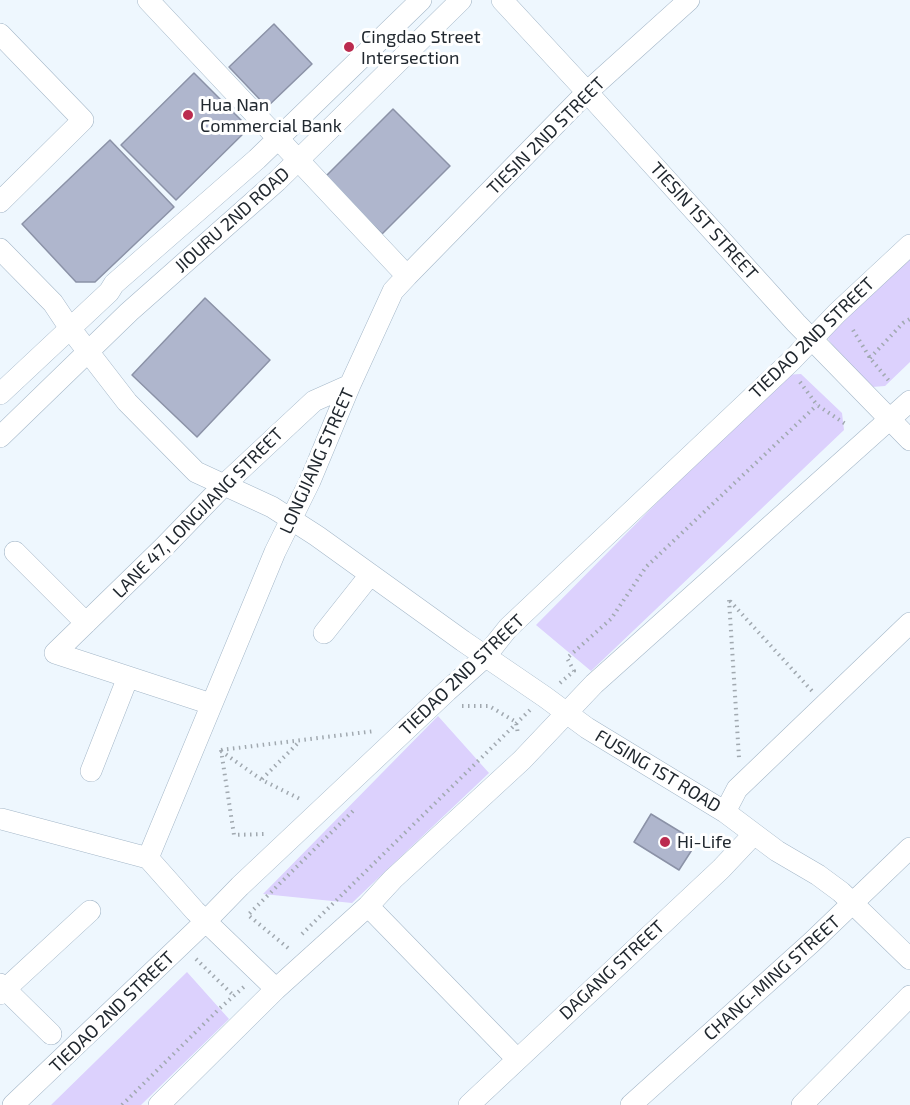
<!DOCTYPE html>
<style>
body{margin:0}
canvas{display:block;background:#eef7fe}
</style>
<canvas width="910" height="1105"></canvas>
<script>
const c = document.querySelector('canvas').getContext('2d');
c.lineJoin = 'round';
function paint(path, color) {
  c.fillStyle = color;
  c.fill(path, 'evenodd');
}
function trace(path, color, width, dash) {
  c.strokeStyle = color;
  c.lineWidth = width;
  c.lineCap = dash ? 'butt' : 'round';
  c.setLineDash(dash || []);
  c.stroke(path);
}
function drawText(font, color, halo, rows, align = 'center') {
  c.font = font + ' "Exo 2",sans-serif';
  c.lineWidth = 6;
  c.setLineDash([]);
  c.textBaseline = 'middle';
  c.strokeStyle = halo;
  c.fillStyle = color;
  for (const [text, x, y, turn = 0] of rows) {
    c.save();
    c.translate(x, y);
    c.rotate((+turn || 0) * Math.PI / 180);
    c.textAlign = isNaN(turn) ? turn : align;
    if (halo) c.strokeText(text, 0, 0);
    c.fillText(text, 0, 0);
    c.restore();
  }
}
const green = new Path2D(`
 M910 257V362L885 386 872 387 836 350 828 339 832 331Z
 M801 374 842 413 844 430 591 671 536 625 783 375Z
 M438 716 489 773 352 903 263 894Z
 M187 972 229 1019 141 1105H51Z`);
const building = new Path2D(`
 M274 24 312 64 267 107 229 67Z
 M194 73 249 128 176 200 121 145Z
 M393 109 450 166 382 234 325 177Z
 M110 140 174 207 95 282H76L22 224Z
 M205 298 270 360 197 437 132 375Z
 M651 814 697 842 679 870 634 842Z`);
const path = new Path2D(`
 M853 330 870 358 890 382
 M870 358 903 323 910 319
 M800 382 817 405 847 425
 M729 600 739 758
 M730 601 812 691
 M560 683 574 671 567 658 611 619 646 567 817 405
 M462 706H489L516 722 518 734
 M221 750 375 731
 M221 750 234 835 264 834
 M221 751 262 780 302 800
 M262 779 299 742
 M302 934 530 710
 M288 948 248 915 355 809
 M196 959 234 996
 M122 1105 219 1009 245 986`);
const minor = new Path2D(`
 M502 0 587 92 796 323 910 440
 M0 34 83 120 0 202
 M0 249 53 303 69 327 127 402 196 472 272 507 317 536 463 641 545 697 587 728 725 812 777 851 818 875 841 892 910 959
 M407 276 587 92 689 0
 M0 394 109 292 114 284 257 159 421 0
 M0 437 129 312 277 181 461 0
 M15 552 86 623
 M324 633 370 575
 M211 704 55 653 164 547 224 485 314 401 350 385
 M91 771 128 677
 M725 812 737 789 910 623
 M1 819 148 858 275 552 310 481 350 385 393 291 407 276 148 0
 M148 858 195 911 276 989
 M368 906 517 1059
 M0 984 51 1034
 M0 994 90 911
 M13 1105 206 921 240 886 447 691 485 657 508 628 792 360 837 313 910 245
 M159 1105 276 989 368 906 393 879 522 760 594 684 910 401
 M469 1105 721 869 754 834
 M631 1105 812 942 910 848
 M802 1105 910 996`);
const markers = [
 [349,47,6,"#bb2b4f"],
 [188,115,6,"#bb2b4f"],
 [665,842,6,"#bb2b4f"]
];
const poiNames = [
 ["Cingdao Street",361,37],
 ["Intersection",361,58],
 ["Hua Nan",200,105],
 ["Commercial Bank",200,126],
 ["Hi-Life",677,842]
];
const streetNames = [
 ["TIESIN 2ND STREET",546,136,-45],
 ["JIOURU 2ND ROAD",232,220,-42],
 ["TIESIN 1ST STREET",704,221,48],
 ["TIEDAO 2ND STREET",812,338,-44],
 ["LONGJIANG STREET",317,461,-66],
 ["LANE 47, LONGJIANG STREET",198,513,-45],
 ["TIEDAO 2ND STREET",462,675,-44],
 ["FUSING 1ST ROAD",658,771,31],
 ["DAGANG STREET",612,970,-43],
 ["CHANG-MING STREET",772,978,-42],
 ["TIEDAO 2ND STREET",112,1012,-44]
];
paint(green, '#dcd1fd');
paint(building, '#afb6cd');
trace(building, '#8b92a7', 1.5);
trace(minor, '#a4b7c8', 22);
trace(path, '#a1a9b0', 4, [1.5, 4.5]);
trace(minor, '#fff', 21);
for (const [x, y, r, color] of markers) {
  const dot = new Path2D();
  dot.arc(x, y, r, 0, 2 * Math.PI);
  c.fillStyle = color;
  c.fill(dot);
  trace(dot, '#fff', 2);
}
drawText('18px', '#21282f', '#fff', poiNames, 'left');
drawText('18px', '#21282f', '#fff', streetNames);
</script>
